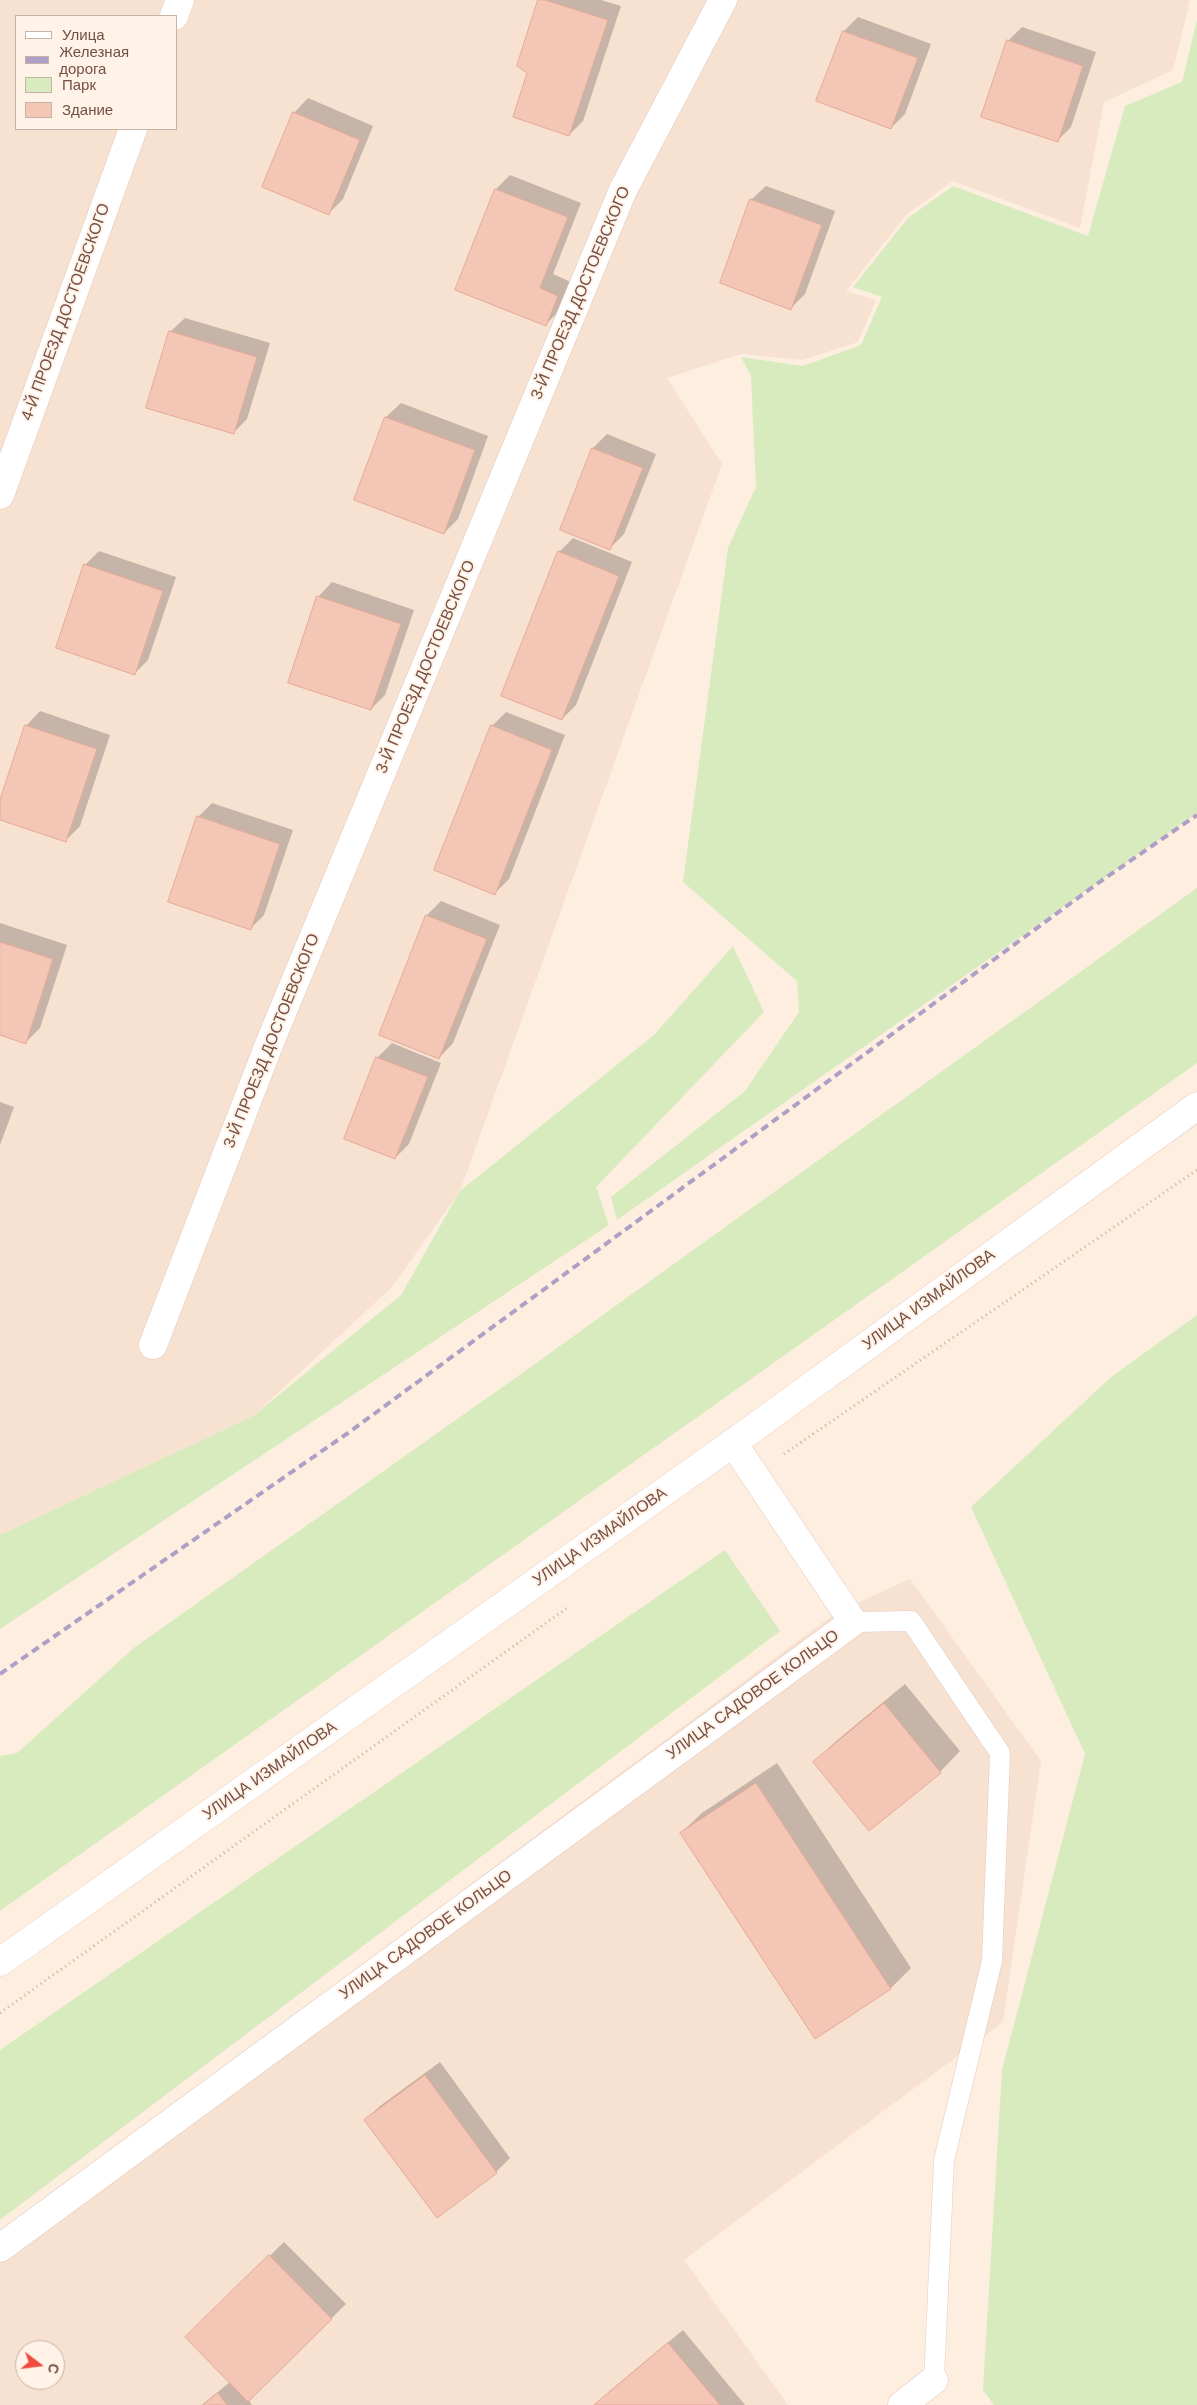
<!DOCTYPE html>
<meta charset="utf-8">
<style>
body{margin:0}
#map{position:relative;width:1197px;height:2405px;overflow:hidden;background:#fdeee0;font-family:Helvetica,sans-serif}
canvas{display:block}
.legend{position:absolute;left:15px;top:15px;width:162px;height:115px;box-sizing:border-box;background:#fff2e7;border:1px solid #c8b1a7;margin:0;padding:6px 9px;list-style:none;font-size:15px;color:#755046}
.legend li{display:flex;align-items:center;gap:10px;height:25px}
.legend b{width:25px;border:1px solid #c8b1a7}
.north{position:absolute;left:15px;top:2340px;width:50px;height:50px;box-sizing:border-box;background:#fff2e7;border:1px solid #c8b1a7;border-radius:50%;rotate:105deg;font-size:14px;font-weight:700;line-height:20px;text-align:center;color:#755046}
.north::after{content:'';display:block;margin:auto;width:18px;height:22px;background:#ee4c3e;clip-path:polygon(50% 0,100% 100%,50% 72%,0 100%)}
</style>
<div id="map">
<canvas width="1197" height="2405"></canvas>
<ul class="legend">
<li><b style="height:6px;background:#fff"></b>Улица</li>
<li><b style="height:6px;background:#ae9fc6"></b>Железная дорога</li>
<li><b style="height:14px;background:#d7ebbe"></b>Парк</li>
<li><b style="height:14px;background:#f4c6b6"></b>Здание</li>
</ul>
<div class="north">С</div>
</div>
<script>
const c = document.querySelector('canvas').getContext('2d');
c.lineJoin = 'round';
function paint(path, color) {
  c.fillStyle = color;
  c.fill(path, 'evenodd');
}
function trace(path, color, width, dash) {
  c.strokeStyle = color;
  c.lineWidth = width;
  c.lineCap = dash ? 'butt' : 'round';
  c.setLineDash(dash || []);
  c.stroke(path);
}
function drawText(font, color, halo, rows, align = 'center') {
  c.font = font + ' Helvetica,sans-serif';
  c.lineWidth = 4;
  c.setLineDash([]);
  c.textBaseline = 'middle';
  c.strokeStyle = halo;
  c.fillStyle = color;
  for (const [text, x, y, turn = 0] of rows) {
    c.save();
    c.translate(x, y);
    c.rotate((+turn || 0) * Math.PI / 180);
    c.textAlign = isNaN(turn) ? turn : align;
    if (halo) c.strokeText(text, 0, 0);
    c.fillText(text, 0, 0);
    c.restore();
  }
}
const residential = new Path2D(`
 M0 0H1190L1173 70 1104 102 1080 228 953 181 906 215 846 291 876 300 858 342 803 360 741 354 667 378 722 464 460 1191 392 1287 253 1416 0 1535ZM16 16H176V129H16Z
 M910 1579 1041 1761 1003 2022 684 2260 788 2405H0V2234L837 1612ZM25 2350H55V2380H25Z`);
const green = new Path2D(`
 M1197 20V813L617 1220 611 1197 745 1091 799 1012 797 981 683 882 728 548 756 487 751 376 741 357 803 366 861 345 882 297 853 287 908 218 953 186 1088 236 1125 106 1182 82Z
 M1197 888V1063L0 1911V1756L17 1753 135 1647 518 1376Z
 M733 946 764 1012 596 1187 609 1225 0 1629V1535L253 1416 401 1295 460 1191 654 1035Z
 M1197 1315V2405H994L983 2390 1002 2070 1085 1754 971 1507 1110 1378Z
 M725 1550 780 1631 0 2220V2050Z`);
const shadow = new Path2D(`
 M539 0H601L621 6 583 121 569 135 528 72Z
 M858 17 931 44 905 114 891 128 844 31Z
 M1022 27 1096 52 1071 127 1057 141 1008 41Z
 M308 98 373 126 343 199 329 213 294 113Z
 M510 175 581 203 553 274 571 282 559 311 545 325 456 289 496 189Z
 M766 186 835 211 805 294 791 308 751 200Z
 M185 318 270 343 247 419 233 433 170 332Z
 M401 403 488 436 458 519 444 533 356 500 386 417Z
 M607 434 656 454 624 534 610 548 593 448Z
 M573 538 632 562 576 705 562 719 559 552Z
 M99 551 176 577 148 660 134 674 85 565Z
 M332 582 414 610 385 695 371 709 318 597Z
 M40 711 110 735 80 826 66 840 0 818V804L26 726Z
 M506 712 565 735 509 879 495 893 492 726Z
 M212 803 293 830 264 915 250 929 198 817Z
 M441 901 500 925 453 1043 439 1058 380 1034 427 915Z
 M0 923 67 945 40 1028 26 1042 0 1034Z
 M392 1043 441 1063 409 1144 395 1158 346 1138 378 1057Z
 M0 1102 14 1107 0 1145Z
 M905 1684 960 1751 940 1772 815 1762 835 1742Z
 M777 1763 911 1968 891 1988 815 2038 681 1833 702 1813Z
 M440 2062 510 2158 496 2172 437 2216 366 2120 380 2106Z
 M284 2242 346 2304 249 2400 252 2405H202L230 2382 187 2337Z
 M683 2330 745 2405H596L610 2391Z`);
const building = new Path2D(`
 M538 0H545L608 20 569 136 513 117 527 73 517 66Z
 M843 31 918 58 891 129 816 101Z
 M1007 40 1083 66 1058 142 981 117Z
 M293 112 360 140 329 215 262 187Z
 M495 189 568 217 540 288 558 296 546 326 455 290Z
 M750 199 822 225 791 310 720 283Z
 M169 331 257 357 234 434 146 408Z
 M385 417 475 450 444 534 354 500Z
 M592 448 643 468 610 550 560 530Z
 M558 551 619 576 562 720 501 696Z
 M84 564 163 591 135 675 56 648Z
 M317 596 401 624 371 710 288 683Z
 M25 725 97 749 66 842 0 820V800Z
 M491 725 552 750 495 895 434 870Z
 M197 816 280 844 251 930 168 902Z
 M426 915 487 939 439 1059 379 1035Z
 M0 942 53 959 26 1044 0 1035Z
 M376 1057 428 1077 395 1159 344 1139Z
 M884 1703 941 1773 869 1831 813 1762Z
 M756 1783 891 1989 815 2039 680 1833Z
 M425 2075 497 2173 437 2218 364 2120Z
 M269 2255 332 2319 248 2402 185 2337Z
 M668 2343 720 2405H594Z
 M218 2393 227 2405H203Z`);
const path = new Path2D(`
 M784 1454 1197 1170
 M0 2013 567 1608`);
const service = new Path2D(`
 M853 1622 911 1621 1000 1753 992 1961 944 2160 934 2380`);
const minor = new Path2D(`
 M174 16 180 0
 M0 495 133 129
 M153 1345 270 1042 623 190 723 0
 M0 2248 853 1622 733 1443
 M902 2405 934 2380`);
const secondary = new Path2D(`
 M0 1962 733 1443 1197 1106`);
const rail = new Path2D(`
 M0 1674 348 1433 1101 881 1197 815`);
const streetNames = [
 ["3-Й ПРОЕЗД ДОСТОЕВСКОГО",581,293,-67],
 ["4-Й ПРОЕЗД ДОСТОЕВСКОГО",66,312,-70],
 ["3-Й ПРОЕЗД ДОСТОЕВСКОГО",426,667,-67],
 ["3-Й ПРОЕЗД ДОСТОЕВСКОГО",272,1041,-68],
 ["УЛИЦА ИЗМАЙЛОВА",929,1300,-36],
 ["УЛИЦА ИЗМАЙЛОВА",600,1537,-35],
 ["УЛИЦА САДОВОЕ КОЛЬЦО",753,1695,-36],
 ["УЛИЦА ИЗМАЙЛОВА",270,1771,-35],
 ["УЛИЦА САДОВОЕ КОЛЬЦО",426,1935,-36]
];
paint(residential, '#f7e1d1');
paint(green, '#d7ebbe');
paint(shadow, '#0003');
paint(building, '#f4c6b6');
trace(building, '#e7a996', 1);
trace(service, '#e4cabe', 21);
trace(minor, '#e4cabe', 29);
trace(secondary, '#e9cabb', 29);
trace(path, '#d9a99a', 3, [1, 4]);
trace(service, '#fff', 20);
trace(minor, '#fff', 28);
trace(secondary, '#fff', 28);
trace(rail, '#ae9fc6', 4, [8, 5]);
drawText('16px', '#755046', '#fff2e7', streetNames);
</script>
